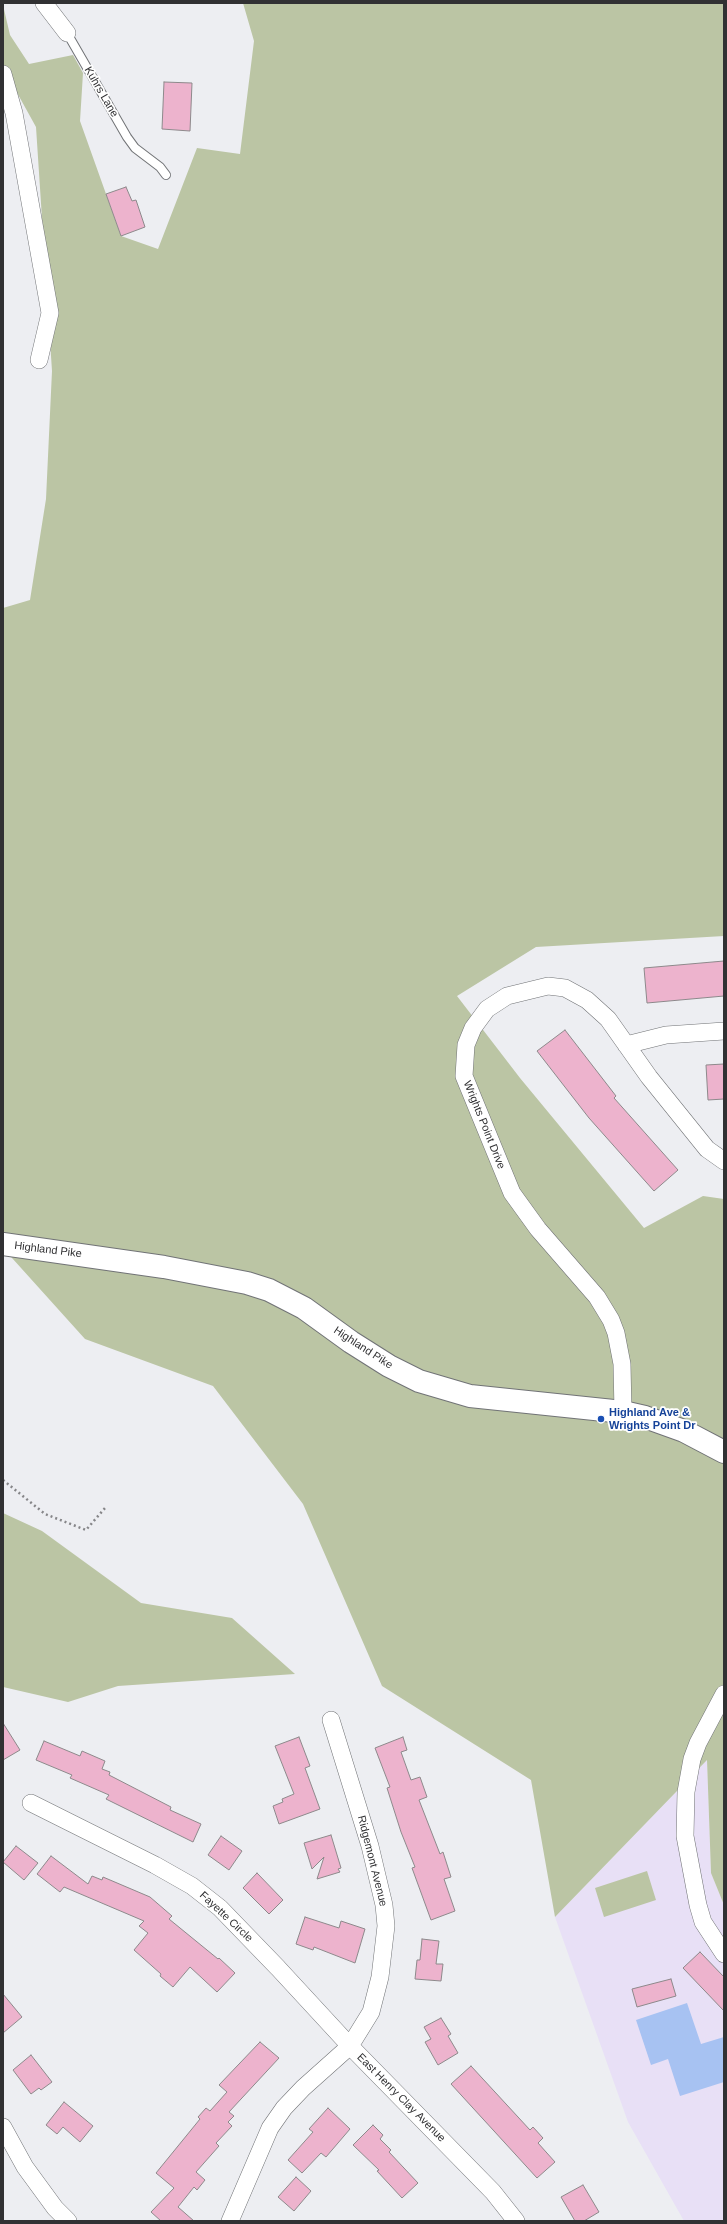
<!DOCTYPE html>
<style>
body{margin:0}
#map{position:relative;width:727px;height:2224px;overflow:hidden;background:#edeef2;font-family:Helvetica,sans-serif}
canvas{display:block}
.frame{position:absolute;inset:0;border:4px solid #313133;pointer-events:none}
</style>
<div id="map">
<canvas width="727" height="2224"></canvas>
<div class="frame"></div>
</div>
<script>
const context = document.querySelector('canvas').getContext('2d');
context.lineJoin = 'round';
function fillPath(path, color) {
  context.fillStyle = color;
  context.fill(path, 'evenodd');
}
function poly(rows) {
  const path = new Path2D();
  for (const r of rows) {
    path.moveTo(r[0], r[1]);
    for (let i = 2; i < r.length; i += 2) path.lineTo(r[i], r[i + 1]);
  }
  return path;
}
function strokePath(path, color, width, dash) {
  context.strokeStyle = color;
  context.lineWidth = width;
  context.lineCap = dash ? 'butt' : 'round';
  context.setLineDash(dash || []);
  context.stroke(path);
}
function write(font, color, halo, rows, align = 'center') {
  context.font = font + ' Helvetica,sans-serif';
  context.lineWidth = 3.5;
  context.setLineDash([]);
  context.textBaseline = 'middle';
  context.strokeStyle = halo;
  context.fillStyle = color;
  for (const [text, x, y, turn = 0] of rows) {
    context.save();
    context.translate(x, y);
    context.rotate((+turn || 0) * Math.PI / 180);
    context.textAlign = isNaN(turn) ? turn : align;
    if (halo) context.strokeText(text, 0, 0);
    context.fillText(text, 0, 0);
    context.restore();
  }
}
fillPath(poly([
 [707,1760,711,1873,724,1905,724,2221,684,2221,628,2122,555,1917]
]), '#e8e0f6');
fillPath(poly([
 [243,3,724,3,724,936,536,947,457,996,520,1078,644,1228,703,1196,724,1199,724,1905,711,1873,707,1760,555,1917,531,1780,382,1686,303,1504,213,1386,85,1339,3,1248,3,608,30,600,46,499,52,371,36,127,15,89,3,93,3,5,10,35,29,64,73,55,83,73,80,121,121,236,158,249,197,148,240,154,254,41],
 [3,1513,42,1531,141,1603,232,1618,295,1674,118,1686,68,1702,3,1687],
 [647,1871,656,1900,604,1917,595,1888]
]), '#bbc5a4');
fillPath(poly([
 [687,2003,701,2044,724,2037,724,2082,680,2096,668,2059,651,2065,636,2020]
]), '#a7c2f2');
const building = poly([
 [164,82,192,83,190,131,162,129,164,82],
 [126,187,132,201,136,200,145,227,121,236,106,194,126,187],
 [724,961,724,996,647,1003,644,968,724,961],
 [565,1030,616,1096,614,1098,678,1170,654,1191,589,1118,537,1051,565,1030],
 [724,1064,724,1099,708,1100,706,1065,724,1064],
 [3,1723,20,1750,3,1760,3,1723],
 [299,1737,310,1766,305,1768,320,1809,279,1824,273,1806,283,1802,282,1799,294,1794,275,1746,299,1737],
 [403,1737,407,1750,401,1752,411,1780,420,1777,427,1797,419,1800,440,1854,443,1852,451,1877,444,1879,455,1911,431,1920,412,1868,415,1867,401,1832,387,1788,390,1787,375,1748,403,1737],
 [44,1741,80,1756,82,1751,105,1761,102,1769,110,1772,109,1775,171,1807,170,1810,201,1824,193,1842,106,1799,109,1795,70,1778,72,1775,36,1760,44,1741],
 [331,1835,341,1868,338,1869,340,1872,317,1879,324,1857,312,1869,304,1843,331,1835],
 [221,1836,242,1851,229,1870,208,1855,221,1836],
 [16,1846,38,1863,24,1880,3,1862,16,1846],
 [51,1856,88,1884,92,1876,102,1880,103,1877,150,1897,172,1916,169,1919,218,1959,219,1958,235,1973,217,1992,190,1967,173,1987,160,1976,161,1974,134,1950,148,1933,139,1926,144,1921,64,1887,60,1892,37,1874,51,1856],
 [257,1873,283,1900,269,1914,243,1888,257,1873],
 [305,1917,339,1928,341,1921,365,1929,355,1963,314,1947,313,1950,296,1944,305,1917],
 [422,1939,439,1941,436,1964,443,1964,441,1981,415,1979,417,1960,420,1960,422,1939],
 [700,1952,724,1977,724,2011,683,1968,700,1952],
 [671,1979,676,1996,637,2007,632,1989,671,1979],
 [3,1994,22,2017,3,2033,3,1994],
 [441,2018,451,2034,448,2036,458,2053,438,2065,425,2042,431,2039,424,2027,441,2018],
 [260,2042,279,2058,229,2112,234,2116,228,2122,232,2126,216,2143,219,2146,196,2172,205,2180,197,2190,194,2187,178,2207,194,2221,161,2221,151,2212,174,2188,156,2173,200,2119,198,2117,206,2108,210,2111,227,2092,219,2085,260,2042],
 [31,2055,52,2082,41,2090,39,2088,31,2094,13,2070,31,2055],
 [471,2066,530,2130,533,2127,543,2138,538,2143,555,2162,537,2178,451,2084,471,2066],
 [64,2102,93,2126,80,2142,63,2127,57,2134,46,2125,64,2102],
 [328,2108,350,2129,326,2157,321,2153,302,2173,288,2160,313,2132,309,2129,328,2108],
 [373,2125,383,2135,380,2139,391,2150,389,2152,418,2183,402,2198,377,2171,379,2170,353,2145,373,2125],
 [296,2177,311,2191,294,2211,278,2197,296,2177],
 [583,2185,599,2212,584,2221,575,2221,561,2197,583,2185]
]);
fillPath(building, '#edb3cd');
strokePath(building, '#8d898b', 1);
const lane = poly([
 [67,33,127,137,135,148,160,167,166,175]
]);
const street = poly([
 [44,3,67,33],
 [3,74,14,113,50,313,39,360],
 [626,1045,666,1035,724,1031],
 [623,1412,622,1364,616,1333,611,1320,597,1297,538,1229,512,1193,464,1076,466,1045,473,1028,487,1009,507,996,548,986,565,988,587,1000,608,1019,649,1077,707,1149,724,1161],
 [724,1694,698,1743,692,1759,686,1792,685,1836,698,1905,703,1922,724,1954],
 [31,1803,155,1865,192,1886,220,1908,278,1968,350,2046,493,2192,516,2221],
 [3,2127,25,2167,55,2208,68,2221],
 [230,2221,270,2128,284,2108,303,2088,350,2046,371,2012,380,1977,386,1926,384,1905,370,1846,331,1720]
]);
const secondary = poly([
 [3,1244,164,1267,247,1283,269,1290,304,1308,351,1342,389,1366,419,1381,470,1396,623,1412,645,1417,684,1431,724,1452]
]);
strokePath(lane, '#717376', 10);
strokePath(street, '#717376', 18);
strokePath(secondary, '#717376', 24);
strokePath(poly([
 [3,1480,45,1514,86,1530,105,1508]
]), '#868689', 2.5, [2, 3]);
strokePath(lane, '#fff', 8);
strokePath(street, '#fff', 17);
strokePath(secondary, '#fff', 22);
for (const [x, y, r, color] of [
 [601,1419,4,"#1a4fb4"]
]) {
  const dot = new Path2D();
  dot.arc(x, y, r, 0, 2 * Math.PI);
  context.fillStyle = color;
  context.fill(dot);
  strokePath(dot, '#fff', 1.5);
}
write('11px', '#313133', '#fff', [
 ["Kuhrs Lane",101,92,60],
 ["Wrights Point Drive",484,1125,68],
 ["Highland Pike",48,1250,7],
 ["Highland Pike",363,1348,33],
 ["Ridgemont Avenue",372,1861,76],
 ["Fayette Circle",226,1917,43],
 ["East Henry Clay Avenue",401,2098,45]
]);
write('bold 11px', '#164399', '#fff', [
 ["Highland Ave &",609,1413],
 ["Wrights Point Dr",609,1426]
], 'left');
</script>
